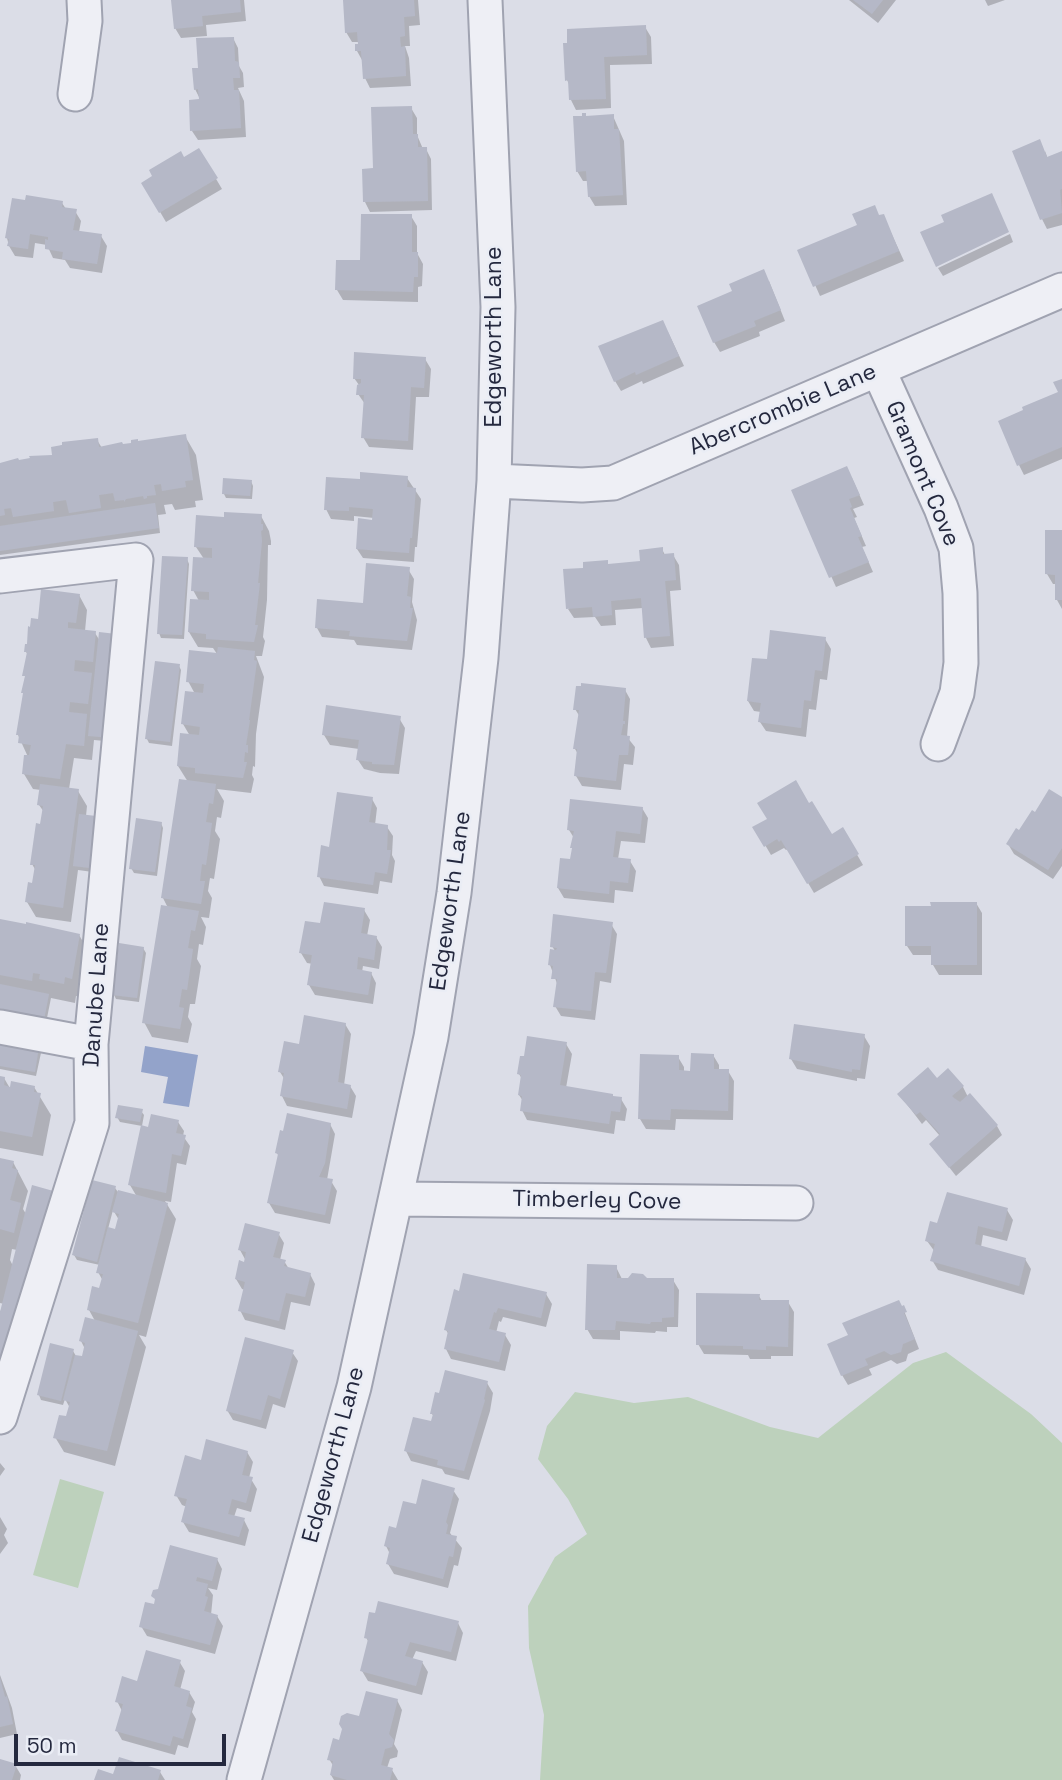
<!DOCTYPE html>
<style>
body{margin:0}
#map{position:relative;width:1062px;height:1780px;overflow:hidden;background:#dbdde7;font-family:"Space Grotesk",sans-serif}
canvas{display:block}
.scale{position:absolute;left:14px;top:1734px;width:212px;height:32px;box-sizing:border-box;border:4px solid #24283e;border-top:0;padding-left:9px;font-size:21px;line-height:24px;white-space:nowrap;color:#24283e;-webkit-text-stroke:5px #eaedf5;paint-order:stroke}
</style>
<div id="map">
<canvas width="1062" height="1780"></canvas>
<div class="scale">50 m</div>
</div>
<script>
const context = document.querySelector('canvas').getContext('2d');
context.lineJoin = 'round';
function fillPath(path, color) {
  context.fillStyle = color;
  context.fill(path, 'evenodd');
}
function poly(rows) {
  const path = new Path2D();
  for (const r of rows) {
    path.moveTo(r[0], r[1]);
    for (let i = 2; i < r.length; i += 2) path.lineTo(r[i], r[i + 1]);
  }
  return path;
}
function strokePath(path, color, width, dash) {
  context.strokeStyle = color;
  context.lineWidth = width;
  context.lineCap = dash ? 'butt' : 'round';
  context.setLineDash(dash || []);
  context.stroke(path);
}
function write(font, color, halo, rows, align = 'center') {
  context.font = font + ' "Space Grotesk",sans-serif';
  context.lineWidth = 5;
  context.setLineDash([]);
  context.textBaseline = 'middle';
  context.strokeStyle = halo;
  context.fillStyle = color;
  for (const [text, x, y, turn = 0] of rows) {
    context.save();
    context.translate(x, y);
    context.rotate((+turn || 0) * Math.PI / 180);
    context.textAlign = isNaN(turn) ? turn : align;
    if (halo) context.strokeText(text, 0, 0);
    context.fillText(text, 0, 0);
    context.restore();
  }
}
fillPath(poly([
 [946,1352,1031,1414,1062,1443,1062,1780,540,1780,544,1715,529,1648,528,1606,555,1557,587,1534,568,1499,538,1459,547,1426,575,1392,634,1403,688,1397,770,1427,818,1438,913,1363],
 [60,1479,104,1492,78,1588,33,1575]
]), '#bdd1bc');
fillPath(poly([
 [145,1046,198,1055,189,1107,163,1103,168,1077,141,1072]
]), '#93a3ca');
fillPath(poly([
 [188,0,244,0,246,21,206,25,207,36,181,38,175,28],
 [345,0,418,0,420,25,409,26,410,46,405,46,409,58,411,86,370,88,365,78,362,60,357,51,360,42,352,42,346,32],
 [849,0,896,0,878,23],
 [985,0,1005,0,988,6],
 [645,27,651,37,652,64,610,65,611,108,576,110,571,100,570,86,567,80],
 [233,38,238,48,239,66,243,73,244,87,238,88,244,101,246,137,198,140,192,131,201,101,195,89,200,70],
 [411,108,417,118,417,135,423,149,426,149,431,159,432,210,370,212,365,202,374,170],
 [613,116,624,141,627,205,595,206,589,196,589,181,583,181,577,171,584,118],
 [199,150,222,189,166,222,143,183],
 [1045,151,1048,159,1062,153,1062,225,1047,229,1042,219],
 [62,203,66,209,75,211,81,221,79,232,101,236,107,246,102,273,70,268,65,260,53,258,47,245,35,243,33,258,15,256,9,246,7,238],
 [411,216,417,226,417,253,423,264,422,286,418,287,418,302,343,300,337,290,362,262],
 [880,217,888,226,904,261,820,296,800,251],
 [1010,234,1013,242,943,276,938,268],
 [769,281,785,321,759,332,760,336,720,352,714,342],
 [668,332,684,366,643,384,642,381,621,391,615,381],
 [425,359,431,369,429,397,416,397,413,450,369,447,363,437,365,404,358,394,359,385,354,378],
 [1062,381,1062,459,1024,475,1019,465,1060,393],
 [185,436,196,455,203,500,195,501,196,507,175,510,172,504,164,505,166,514,158,515,160,533,0,555,0,465,54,456,53,448,69,443,97,440,102,448],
 [407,478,421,499,417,547,415,547,414,562,363,558,357,549,374,518,354,516,354,521,331,519,326,509,361,481],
 [852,478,864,505,853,509,857,517,854,518,866,546,862,547,873,572,836,587,793,491],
 [251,481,253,486,252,499,226,498,224,494],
 [261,516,269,531,271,541,271,545,268,545,267,600,263,637,265,641,262,656,256,656,264,677,256,734,255,767,253,766,252,775,254,779,251,793,217,789,224,801,221,818,217,817,215,831,220,839,214,879,210,878,208,891,212,898,209,918,201,917,206,927,203,945,199,944,197,959,201,966,195,1004,190,1004,188,1017,192,1024,188,1043,152,1037,144,1022,168,908,163,898,188,782,178,766,190,736,183,724,195,694,188,681,217,654,213,648,198,647,189,632,199,601,193,590,204,559,196,547,226,519],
 [1062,532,1062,609,1057,600,1056,584,1053,584,1047,574],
 [662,549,665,555,673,555,679,565,681,590,670,591,674,646,651,648,646,638,643,608,615,610,616,625,601,626,595,617,574,618,568,609],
 [187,559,189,564,184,639,161,638,159,633],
 [408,569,414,579,412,602,417,620,412,650,357,645,354,640,322,637,317,628,364,605],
 [79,595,87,610,85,631,95,633,100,641,116,742,94,740,92,760,74,758,69,789,78,791,87,806,86,816,100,873,78,870,71,922,36,917,27,902,34,885,36,871,32,864,44,812,39,805,41,790,33,789,24,774,28,757,18,735,25,697,23,693,28,655,26,652,39,621],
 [825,639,831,649,827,680,820,679,816,710,809,709,806,737,766,731,760,722,761,712,754,711,748,701,768,661],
 [179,666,181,670,172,746,149,743,147,739],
 [625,690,630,699,627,737,635,747,633,765,624,764,621,790,582,786,576,776,578,754,575,749,580,717,575,709],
 [399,718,405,728,399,774,380,773,364,769,358,760,359,749,330,745,324,735],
 [372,799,377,808,375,825,387,827,393,836,392,855,395,861,392,883,380,881,378,894,324,886,319,876,330,849],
 [1062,799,1062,866,1053,879,1014,854,1008,844,1035,814],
 [642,808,648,818,645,843,621,841,618,859,630,861,636,871,633,892,615,890,614,903,564,898,558,888,572,861,574,838,569,830],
 [161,823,163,828,157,876,134,873,131,868],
 [755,828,831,837,843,830,863,865,814,893,788,849,786,850,784,848,771,855],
 [976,903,982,913,982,975,939,975,933,965,933,955,913,955,907,946],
 [364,910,370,920,367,936,376,937,382,947,379,969,363,966,362,972,371,973,376,983,373,1004,315,995,309,985,313,964,307,963,301,953],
 [0,920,79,935,91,955,82,997,76,996,75,1003,51,998,46,1023,0,1014],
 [611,924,617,934,611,983,600,981,595,1020,561,1016,555,1006,558,986,550,965,555,951,552,946],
 [143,948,146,953,139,1002,116,999,114,995],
 [345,1024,351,1034,344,1085,350,1086,356,1096,352,1118,287,1106,282,1096,285,1080,280,1072,300,1046],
 [864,1036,870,1046,865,1079,857,1078,857,1081,797,1069,791,1059],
 [0,1041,38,1048,41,1053,36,1076,0,1069],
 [566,1044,572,1054,566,1088,621,1099,627,1109,625,1121,616,1120,614,1134,527,1120,522,1110,523,1101,519,1095,522,1079,519,1074],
 [713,1055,719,1065,719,1071,728,1071,734,1081,733,1120,676,1119,675,1130,646,1129,640,1119,678,1057,684,1067,684,1072,692,1072],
 [0,1077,4,1078,11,1090,34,1087,51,1115,43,1156,0,1148],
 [937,1080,963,1087,968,1097,997,1126,1002,1135,956,1176,931,1144,940,1136,926,1120,922,1124,899,1094],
 [141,1111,144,1115,142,1126,120,1122,117,1117],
 [178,1122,184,1131,183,1136,190,1146,186,1165,177,1163,171,1202,165,1201,176,1219,146,1337,139,1335,146,1347,115,1466,64,1452,55,1437,67,1418,70,1408,65,1399,63,1405,41,1400,39,1395,73,1351,76,1356,83,1358,85,1349,81,1341,95,1321,89,1310,100,1290,103,1281,98,1272,100,1265,77,1260,74,1255,115,1188,118,1192,137,1197,130,1185,150,1129],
 [113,1210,119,1220,116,1231,108,1229],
 [330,1124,335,1134,327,1180,331,1181,337,1191,330,1224,275,1213,269,1203,279,1157,277,1153],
 [0,1160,13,1162,28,1191,23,1209,26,1214,0,1368,0,1310,2,1313,4,1304,0,1303],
 [12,1249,17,1250,13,1266,10,1260],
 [1007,1210,1013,1220,1007,1241,983,1235,981,1247,1025,1259,1031,1269,1024,1295,938,1270,932,1260,935,1252,927,1241,938,1225],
 [278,1233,284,1243,280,1260,284,1261,289,1269,310,1274,315,1284,310,1306,291,1302,285,1330,245,1320,240,1310,245,1290,242,1289,236,1279,246,1261,240,1250],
 [616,1267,622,1279,673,1280,679,1290,678,1327,667,1327,667,1332,656,1331,655,1333,620,1331,620,1340,593,1339,587,1329],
 [455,1291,546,1294,552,1304,546,1327,503,1317,501,1322,499,1321,496,1333,505,1335,511,1345,505,1371,451,1359,446,1349,449,1335,446,1330],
 [759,1296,762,1301,788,1302,794,1312,793,1356,771,1356,771,1359,750,1359,748,1355,704,1354,698,1344],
 [903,1308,919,1349,908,1354,906,1361,897,1364,891,1360,869,1369,872,1375,848,1385,842,1375,850,1336],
 [292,1352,298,1361,285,1408,273,1404,266,1429,233,1420,227,1410],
 [487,1383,493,1393,490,1411,469,1480,445,1474,442,1469,411,1461,406,1451,432,1423,434,1417,432,1414],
 [247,1452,253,1462,249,1478,251,1479,257,1489,251,1512,237,1508,234,1517,244,1520,249,1530,245,1546,189,1532,183,1522,187,1507,182,1505,176,1495,202,1462],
 [0,1463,5,1469,0,1476],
 [453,1490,459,1499,450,1533,462,1548,458,1566,454,1565,448,1588,394,1574,388,1564,390,1554,386,1546,397,1530,417,1506],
 [0,1517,7,1529,4,1535,8,1543,0,1554],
 [217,1559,222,1569,217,1590,208,1588,213,1595,211,1615,217,1616,223,1626,215,1654,147,1636,141,1626,155,1606],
 [458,1623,463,1633,456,1661,416,1651,412,1660,422,1662,428,1672,422,1695,368,1681,362,1671,369,1643,366,1637],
 [179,1661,185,1671,180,1690,189,1692,195,1702,192,1712,196,1719,188,1748,178,1745,175,1755,122,1740,117,1731,122,1711,117,1701,138,1683],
 [0,1675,12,1708,17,1734,0,1738],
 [397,1700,402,1710,394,1744,398,1751,397,1757,390,1759,387,1768,392,1770,398,1780,334,1780,331,1775,334,1767,329,1759,340,1742,360,1718],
 [0,1761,15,1765,21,1775,20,1780,0,1780],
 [160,1772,165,1780,96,1780,114,1777]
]), '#0003');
fillPath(poly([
 [171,0,240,0,241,12,202,16,203,26,174,29],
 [343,0,414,0,415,16,404,17,405,36,400,37,401,47,405,46,406,76,363,79,361,51,355,51,355,44,358,44,357,32,345,33],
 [853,0,883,0,872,14],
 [646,25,647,55,604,57,606,99,569,100,568,80,565,81,563,43,567,43,567,29],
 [234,37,235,61,239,62,240,78,233,78,234,90,239,90,241,128,190,131,189,100,199,99,198,89,194,90,192,68,198,68,196,38],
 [412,106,413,134,418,134,418,147,427,147,428,201,363,202,362,169,373,168,371,107],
 [582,113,586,113,586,116,614,114,614,129,619,129,623,195,588,197,586,171,576,172,573,116,582,116],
 [1040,139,1047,157,1062,151,1062,189,1060,190,1062,213,1040,220,1012,151],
 [199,148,218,178,159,213,141,183,152,176,149,170,181,151,184,157],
 [992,193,1009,232,936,267,920,232,944,222,941,215],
 [26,195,63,201,62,207,77,209,73,230,102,234,97,264,62,259,63,252,45,249,45,239,48,240,48,237,30,234,28,249,7,246,9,239,5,238,12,198,25,200],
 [875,205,879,215,884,214,899,251,813,287,797,250,857,225,852,214],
 [361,214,412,214,412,252,418,252,418,277,414,277,413,292,335,290,336,260,360,260],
 [764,269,781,310,754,321,756,326,713,343,697,306,732,291,729,284],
 [663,320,679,356,636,375,635,372,614,382,598,346],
 [354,352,426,357,424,388,411,387,408,441,361,438,364,395,356,395,357,385,361,383,361,379,353,379],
 [1062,379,1062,447,1017,466,998,421,1023,410,1022,407,1058,392,1053,382],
 [186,434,193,480,185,481,186,487,162,491,161,484,154,485,156,495,147,496,147,498,144,499,143,496,126,499,124,502,124,500,115,501,113,493,99,495,101,508,69,513,66,500,53,502,54,511,13,517,11,508,4,509,5,515,0,516,0,463,18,458,19,460,30,458,29,456,52,455,51,447,62,445,62,442,98,438,99,447,122,442,123,444,131,443,131,440,138,439,138,441],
 [847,466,860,495,849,499,852,507,850,508,862,536,858,537,869,562,829,578,791,490],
 [360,472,408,476,407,487,416,488,412,538,410,538,409,553,356,549,358,518,372,520,373,509,349,507,349,511,324,510,326,477,360,479],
 [223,478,252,480,250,496,222,494],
 [155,503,159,528,0,551,0,526],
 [224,512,262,514,261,524,263,524,263,530,261,531,262,541,258,583,260,583,255,625,258,625,254,642,206,639,206,634,188,632,190,599,209,600,209,592,191,591,193,557,212,558,212,548,194,547,196,515,224,517],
 [1045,530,1062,530,1062,600,1055,600,1055,575,1045,574],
 [663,547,663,554,674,553,676,580,665,581,670,636,644,638,641,598,611,601,612,615,593,617,592,607,566,609,563,569,583,568,583,562,608,560,608,564,640,561,639,550],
 [162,556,188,557,182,635,157,634],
 [366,563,410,567,407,596,411,597,410,608,413,608,407,641,349,636,350,631,315,628,317,599,363,603],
 [41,589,80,594,76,623,68,622,68,628,96,631,93,662,75,660,74,671,92,673,88,704,70,702,69,712,87,714,84,746,66,744,60,779,22,774,24,755,29,755,31,745,18,743,19,735,16,735,23,693,21,693,25,676,22,676,27,652,24,652,25,644,27,644,28,626,30,627,31,618,38,619],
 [770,630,826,637,822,671,815,670,811,701,804,700,801,728,758,722,761,703,747,701,752,658,767,659],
 [99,632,125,635,114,738,88,736],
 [218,647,255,651,254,660,257,661,249,720,250,720,246,745,248,745,248,753,245,752,244,762,247,762,243,778,195,773,195,768,177,766,180,733,199,735,200,727,181,724,185,691,203,693,204,684,186,682,189,650,217,653],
 [155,661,180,664,170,742,145,739],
 [581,683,626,688,623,721,625,721,625,724,623,724,621,735,630,736,628,755,619,755,616,781,574,776,577,749,573,749,579,710,573,710,576,686,581,686],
 [326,705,401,716,394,765,372,764,372,762,356,760,359,740,322,735],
 [179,779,216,784,213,804,209,803,206,822,212,823,206,865,202,864,200,881,205,881,201,904,161,898],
 [796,780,809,803,812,801,832,834,843,827,859,854,807,884,781,840,779,842,777,839,764,847,752,827,767,819,757,803],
 [40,784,79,789,63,908,25,902,28,882,32,883,35,865,30,865,36,823,40,824,43,806,37,805],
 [1049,789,1062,797,1062,848,1048,870,1006,844,1016,828,1019,830,1032,810,1035,812],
 [337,792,373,797,369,822,388,825,387,850,391,850,387,874,375,872,373,885,317,877,321,845,329,847],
 [570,799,643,807,640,834,616,831,613,857,631,859,628,883,610,881,609,894,557,888,560,858,570,859,572,848,570,848,574,831,567,830],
 [79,814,105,817,98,869,73,866],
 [136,818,162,822,155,872,129,869],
 [324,902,365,908,361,933,377,936,374,960,358,957,357,969,372,972,368,995,307,985,312,955,299,953,305,921,320,923],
 [930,902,977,902,977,965,931,965,931,946,905,946,905,906,931,906],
 [161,905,199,911,195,931,191,930,188,948,193,949,187,990,182,989,179,1007,184,1008,180,1029,142,1023],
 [553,914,613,922,606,973,595,972,591,1011,553,1007,557,979,551,979,553,966,548,965,550,949,556,950,557,948,550,947],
 [0,919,26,924,26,922,80,934,72,979,65,977,64,984,39,979,40,974,33,973,32,981,0,975],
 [119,943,144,947,137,998,112,995],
 [0,984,49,994,44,1020,0,1011],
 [304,1015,346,1023,338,1082,351,1085,347,1109,280,1096,284,1073,278,1072,284,1041,299,1044],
 [794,1024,865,1034,860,1070,852,1069,852,1072,789,1059],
 [527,1036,567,1042,560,1085,613,1094,613,1096,622,1097,620,1112,611,1111,609,1124,520,1111,522,1096,518,1095,521,1075,517,1074,520,1056,524,1056],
 [0,1039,39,1047,35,1072,0,1066],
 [691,1053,714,1054,714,1069,729,1069,728,1111,671,1109,670,1120,638,1119,640,1054,679,1055,679,1070,690,1071],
 [928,1067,937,1078,948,1068,964,1086,952,1096,954,1098,960,1102,970,1093,998,1125,949,1168,929,1144,940,1134,920,1112,916,1115,897,1094],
 [0,1076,5,1077,4,1085,10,1087,11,1081,35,1086,34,1092,41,1093,32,1137,0,1131],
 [118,1105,143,1109,140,1122,115,1118],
 [287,1113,331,1123,325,1163,319,1177,333,1179,325,1215,267,1203,278,1154,275,1153,280,1130,283,1131],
 [151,1114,179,1120,176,1133,186,1135,181,1156,172,1154,166,1193,128,1185,141,1125,148,1127],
 [0,1158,14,1161,12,1168,18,1170,10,1200,21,1203,14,1233,0,1229],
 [92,1180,116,1186,97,1262,72,1255],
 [32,1185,57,1192,0,1364,0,1312],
 [118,1190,168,1203,138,1323,87,1310,92,1286,99,1288,103,1274,96,1273,108,1227,115,1229,119,1214,112,1212],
 [947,1192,1008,1208,1002,1232,978,1226,975,1244,1026,1258,1019,1286,930,1261,935,1244,925,1241,930,1221,937,1223],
 [245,1223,280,1232,273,1257,286,1260,284,1266,311,1273,305,1297,286,1293,279,1321,238,1311,245,1282,235,1279,239,1260,244,1262,246,1252,238,1250],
 [587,1264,617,1265,617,1278,628,1278,632,1273,643,1274,647,1278,674,1278,674,1317,662,1318,662,1322,651,1322,650,1324,616,1321,615,1330,585,1330],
 [463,1273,547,1292,541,1318,498,1308,496,1313,494,1312,489,1329,506,1333,499,1362,444,1349,448,1331,444,1330,454,1289,459,1291],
 [696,1293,760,1294,759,1300,789,1300,788,1347,766,1346,766,1350,743,1349,743,1346,696,1345],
 [899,1300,902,1306,904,1305,907,1312,904,1313,915,1339,903,1344,901,1352,891,1355,884,1351,865,1359,868,1365,841,1376,827,1344,848,1335,842,1323],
 [85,1317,138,1331,107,1451,53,1438,59,1415,66,1416,70,1402,63,1400,75,1355,82,1356,85,1343,79,1341],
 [245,1337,294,1350,280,1399,268,1395,261,1420,226,1411],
 [50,1343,74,1349,61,1401,37,1395],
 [445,1370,488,1381,484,1399,485,1400,464,1471,437,1465,438,1460,404,1451,413,1417,431,1421,433,1414,430,1414,435,1392,439,1393],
 [206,1439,248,1451,242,1475,253,1477,246,1503,232,1499,228,1514,245,1518,239,1537,181,1522,187,1499,174,1496,185,1455,201,1460],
 [422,1479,455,1488,446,1522,448,1525,446,1534,457,1536,453,1557,449,1556,443,1579,386,1564,390,1548,384,1546,389,1526,396,1528,403,1501,416,1504],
 [170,1545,218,1558,212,1581,197,1577,196,1581,208,1584,205,1596,208,1597,204,1611,218,1615,210,1645,139,1627,145,1602,154,1604,155,1599,151,1596,153,1590,158,1589],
 [378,1601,459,1621,451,1652,410,1642,405,1656,423,1661,416,1686,360,1671,368,1639,364,1638,369,1612,375,1613],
 [146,1650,181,1660,174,1686,190,1691,186,1706,192,1708,183,1739,173,1736,170,1746,115,1731,123,1704,115,1702,122,1676,137,1681],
 [0,1678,5,1697,7,1696,13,1724,0,1727],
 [366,1691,398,1699,389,1734,394,1740,392,1747,385,1749,381,1765,393,1768,390,1780,347,1780,330,1775,333,1761,327,1760,333,1738,339,1740,342,1729,339,1724,341,1716,347,1713,359,1716],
 [119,1757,161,1770,158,1780,94,1780,98,1769,113,1774],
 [0,1759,17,1764,12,1780,0,1780]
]), '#b5b8c7');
const minor = poly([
 [75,94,85,21,84,0],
 [878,369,941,508,956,548,960,593,961,663,957,693,938,744],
 [494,481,582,485,613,483,1062,290],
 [0,576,136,560,91,1044,92,1123,0,1417],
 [0,1027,91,1044],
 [397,1199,796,1203],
 [244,1780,354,1387,431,1037,454,893,481,658,494,481,498,307,485,0]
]);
strokePath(minor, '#a0a3b1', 37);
strokePath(minor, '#eeeff5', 33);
write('23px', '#24283e', '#eaedf5', [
 ["Edgeworth Lane",495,337,-90],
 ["Abercrombie Lane",783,410,-23],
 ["Gramont Cove",922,474,67],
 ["Edgeworth Lane",451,901,-82],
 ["Danube Lane",97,995,-86],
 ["Timberley Cove",597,1201,1],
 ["Edgeworth Lane",334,1455,-75]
]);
</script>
